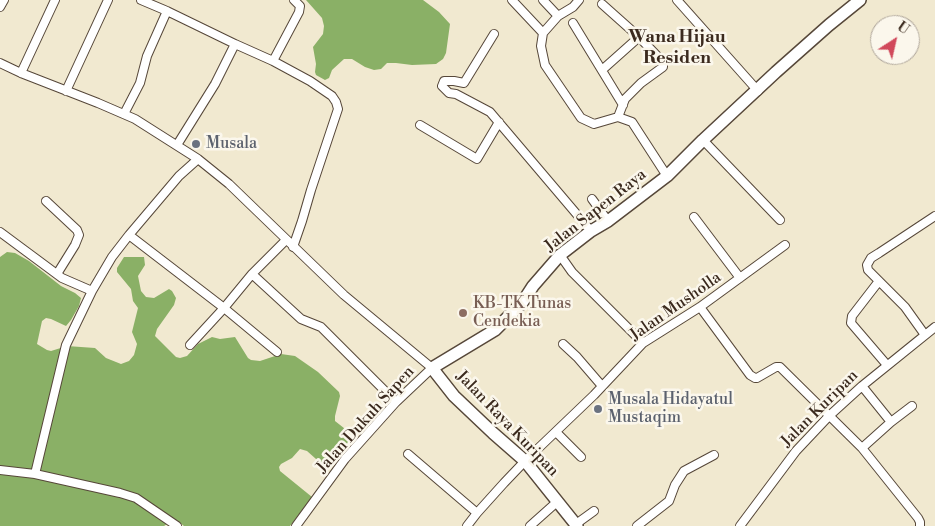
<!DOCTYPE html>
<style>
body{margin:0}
#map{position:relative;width:935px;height:526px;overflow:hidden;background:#f1e9d0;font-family:"Libre Bodoni",serif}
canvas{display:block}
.north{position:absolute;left:870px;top:15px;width:50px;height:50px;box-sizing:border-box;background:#fbf7ec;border:1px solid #aea59a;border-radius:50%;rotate:35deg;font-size:14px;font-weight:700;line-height:20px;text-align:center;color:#3b2a1e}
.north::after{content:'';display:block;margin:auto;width:18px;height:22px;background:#d1495b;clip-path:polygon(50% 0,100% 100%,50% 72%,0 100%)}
</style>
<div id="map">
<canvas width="935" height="526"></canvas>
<div class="north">U</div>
</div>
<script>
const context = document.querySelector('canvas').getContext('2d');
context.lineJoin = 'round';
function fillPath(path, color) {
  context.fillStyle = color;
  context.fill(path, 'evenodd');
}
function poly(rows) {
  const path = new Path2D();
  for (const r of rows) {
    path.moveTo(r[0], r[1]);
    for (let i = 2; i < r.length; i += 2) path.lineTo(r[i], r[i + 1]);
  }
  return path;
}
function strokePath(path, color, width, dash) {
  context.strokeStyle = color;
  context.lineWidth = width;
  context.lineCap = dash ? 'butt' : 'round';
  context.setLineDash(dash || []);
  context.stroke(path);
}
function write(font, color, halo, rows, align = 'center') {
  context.font = font + ' "Libre Bodoni",serif';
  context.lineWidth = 5;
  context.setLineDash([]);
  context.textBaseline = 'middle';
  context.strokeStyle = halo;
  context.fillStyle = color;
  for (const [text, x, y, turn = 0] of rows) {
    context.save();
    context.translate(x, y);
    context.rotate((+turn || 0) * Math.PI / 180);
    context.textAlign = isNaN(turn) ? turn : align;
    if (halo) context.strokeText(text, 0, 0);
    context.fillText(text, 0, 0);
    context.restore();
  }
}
fillPath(poly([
 [306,0,423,0,439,12,450,24,446,53,443,59,436,64,412,65,396,63,387,63,381,69,374,70,365,67,352,59,344,59,332,70,329,78,325,80,316,75,315,72,316,64,313,47,323,34,324,26,322,18],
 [7,252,15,253,29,261,61,286,75,293,81,298,79,306,71,320,66,326,51,319,46,318,42,321,37,344,47,350,51,351,67,346,95,348,106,358,121,364,129,361,134,355,137,344,132,332,138,308,133,301,131,289,117,272,117,268,124,257,144,257,145,265,138,276,141,291,146,297,154,298,169,289,172,291,176,298,174,305,157,329,155,336,176,357,180,358,187,356,198,344,212,337,220,339,235,337,248,358,251,360,260,361,281,354,295,356,318,372,339,392,340,396,335,416,335,421,354,436,328,468,325,467,307,451,300,449,292,458,281,464,279,467,280,471,312,497,290,526,184,526,175,519,164,526,0,526,0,257]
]), '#8ab066');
const street = poly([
 [141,0,167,11,235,44,273,61,310,81,332,96,336,102,338,109,311,190,302,221,293,247],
 [512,0,543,33],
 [543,0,558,16],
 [579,0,573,7,558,16,543,33,541,46,545,65,581,118,594,124,618,117,632,122,667,176],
 [677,0,758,91],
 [602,4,639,37,663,62,663,67,641,83,625,99,618,117],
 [0,7,4,0],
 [573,23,623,105],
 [494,34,464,83,454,81,444,81,442,86,449,93,456,94,490,112,591,231],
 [273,61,299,12,300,6,294,0],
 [0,63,21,73,98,103,135,119,198,159,229,184,344,295,432,368,396,402,345,459,296,526],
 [602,70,639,37],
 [21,73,55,0],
 [66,91,108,0],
 [124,114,140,83,147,56,167,11],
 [420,125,477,159,499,122],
 [703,140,780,220],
 [177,145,215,84,235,44],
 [592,199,608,221],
 [46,201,77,230,79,235,75,245,57,274],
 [694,217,740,278],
 [0,232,62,278,92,291],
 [129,235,224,308,252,274,286,240],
 [560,255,572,272,643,343],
 [252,274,301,319,321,327,396,402],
 [879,281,852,316,851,323,887,365],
 [700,307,750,375,755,378,757,378,776,367,780,367,862,448],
 [925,335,905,307,868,270,867,265,871,258,879,253,935,216],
 [563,344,577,357,602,386],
 [190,345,224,308,277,352],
 [862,386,891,422],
 [912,406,891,422,862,448,918,518,920,522,920,526],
 [556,432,581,457],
 [408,454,477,513],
 [0,470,35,474,120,493,136,498,177,526],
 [35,474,66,345,92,291,112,257,129,235,179,176,198,159],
 [576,524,594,511],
 [467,526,477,513,504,483,525,461,594,395,643,343,700,307,785,245],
 [530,526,558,501],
 [637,526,669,501,675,485,684,471,714,455],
 [740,526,796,451,829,416,862,386,935,327]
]);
const secondary = poly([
 [577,526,525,461,493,433,454,396,432,368,495,330,522,303,533,286,560,255,591,231,608,221,667,176,703,140,776,72,829,25,860,0]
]);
strokePath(street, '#564739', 10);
strokePath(secondary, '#564739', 14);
strokePath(street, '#fff', 8);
strokePath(secondary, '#fff', 11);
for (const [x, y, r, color] of [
 [196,144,5,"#6b7280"],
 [463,313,5,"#8d6e63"],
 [598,409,5,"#6b7280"]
]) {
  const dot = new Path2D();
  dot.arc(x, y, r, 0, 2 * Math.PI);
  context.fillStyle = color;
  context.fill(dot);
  strokePath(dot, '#fbf7ec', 2);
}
write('16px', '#5b616d', '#fbf7ec', [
 ["Musala",206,144],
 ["Musala Hidayatul",608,400],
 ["Mustaqim",608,418]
], 'left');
write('16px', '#3b2a1e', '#fbf7ec', [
 ["Jalan Sapen Raya",596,211,-38],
 ["Jalan Musholla",676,307,-35],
 ["Jalan Kuripan",820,409,-45],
 ["Jalan Dukuh Sapen",366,420,-48],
 ["Jalan Raya Kuripan",507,424,46]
]);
write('16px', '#785e54', '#fbf7ec', [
 ["KB-TK Tunas",473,304],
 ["Cendekia",473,322]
], 'left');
write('bold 18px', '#3b2a1e', '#fbf7ec', [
 ["Wana Hijau",677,38],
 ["Residen",677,59]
]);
</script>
